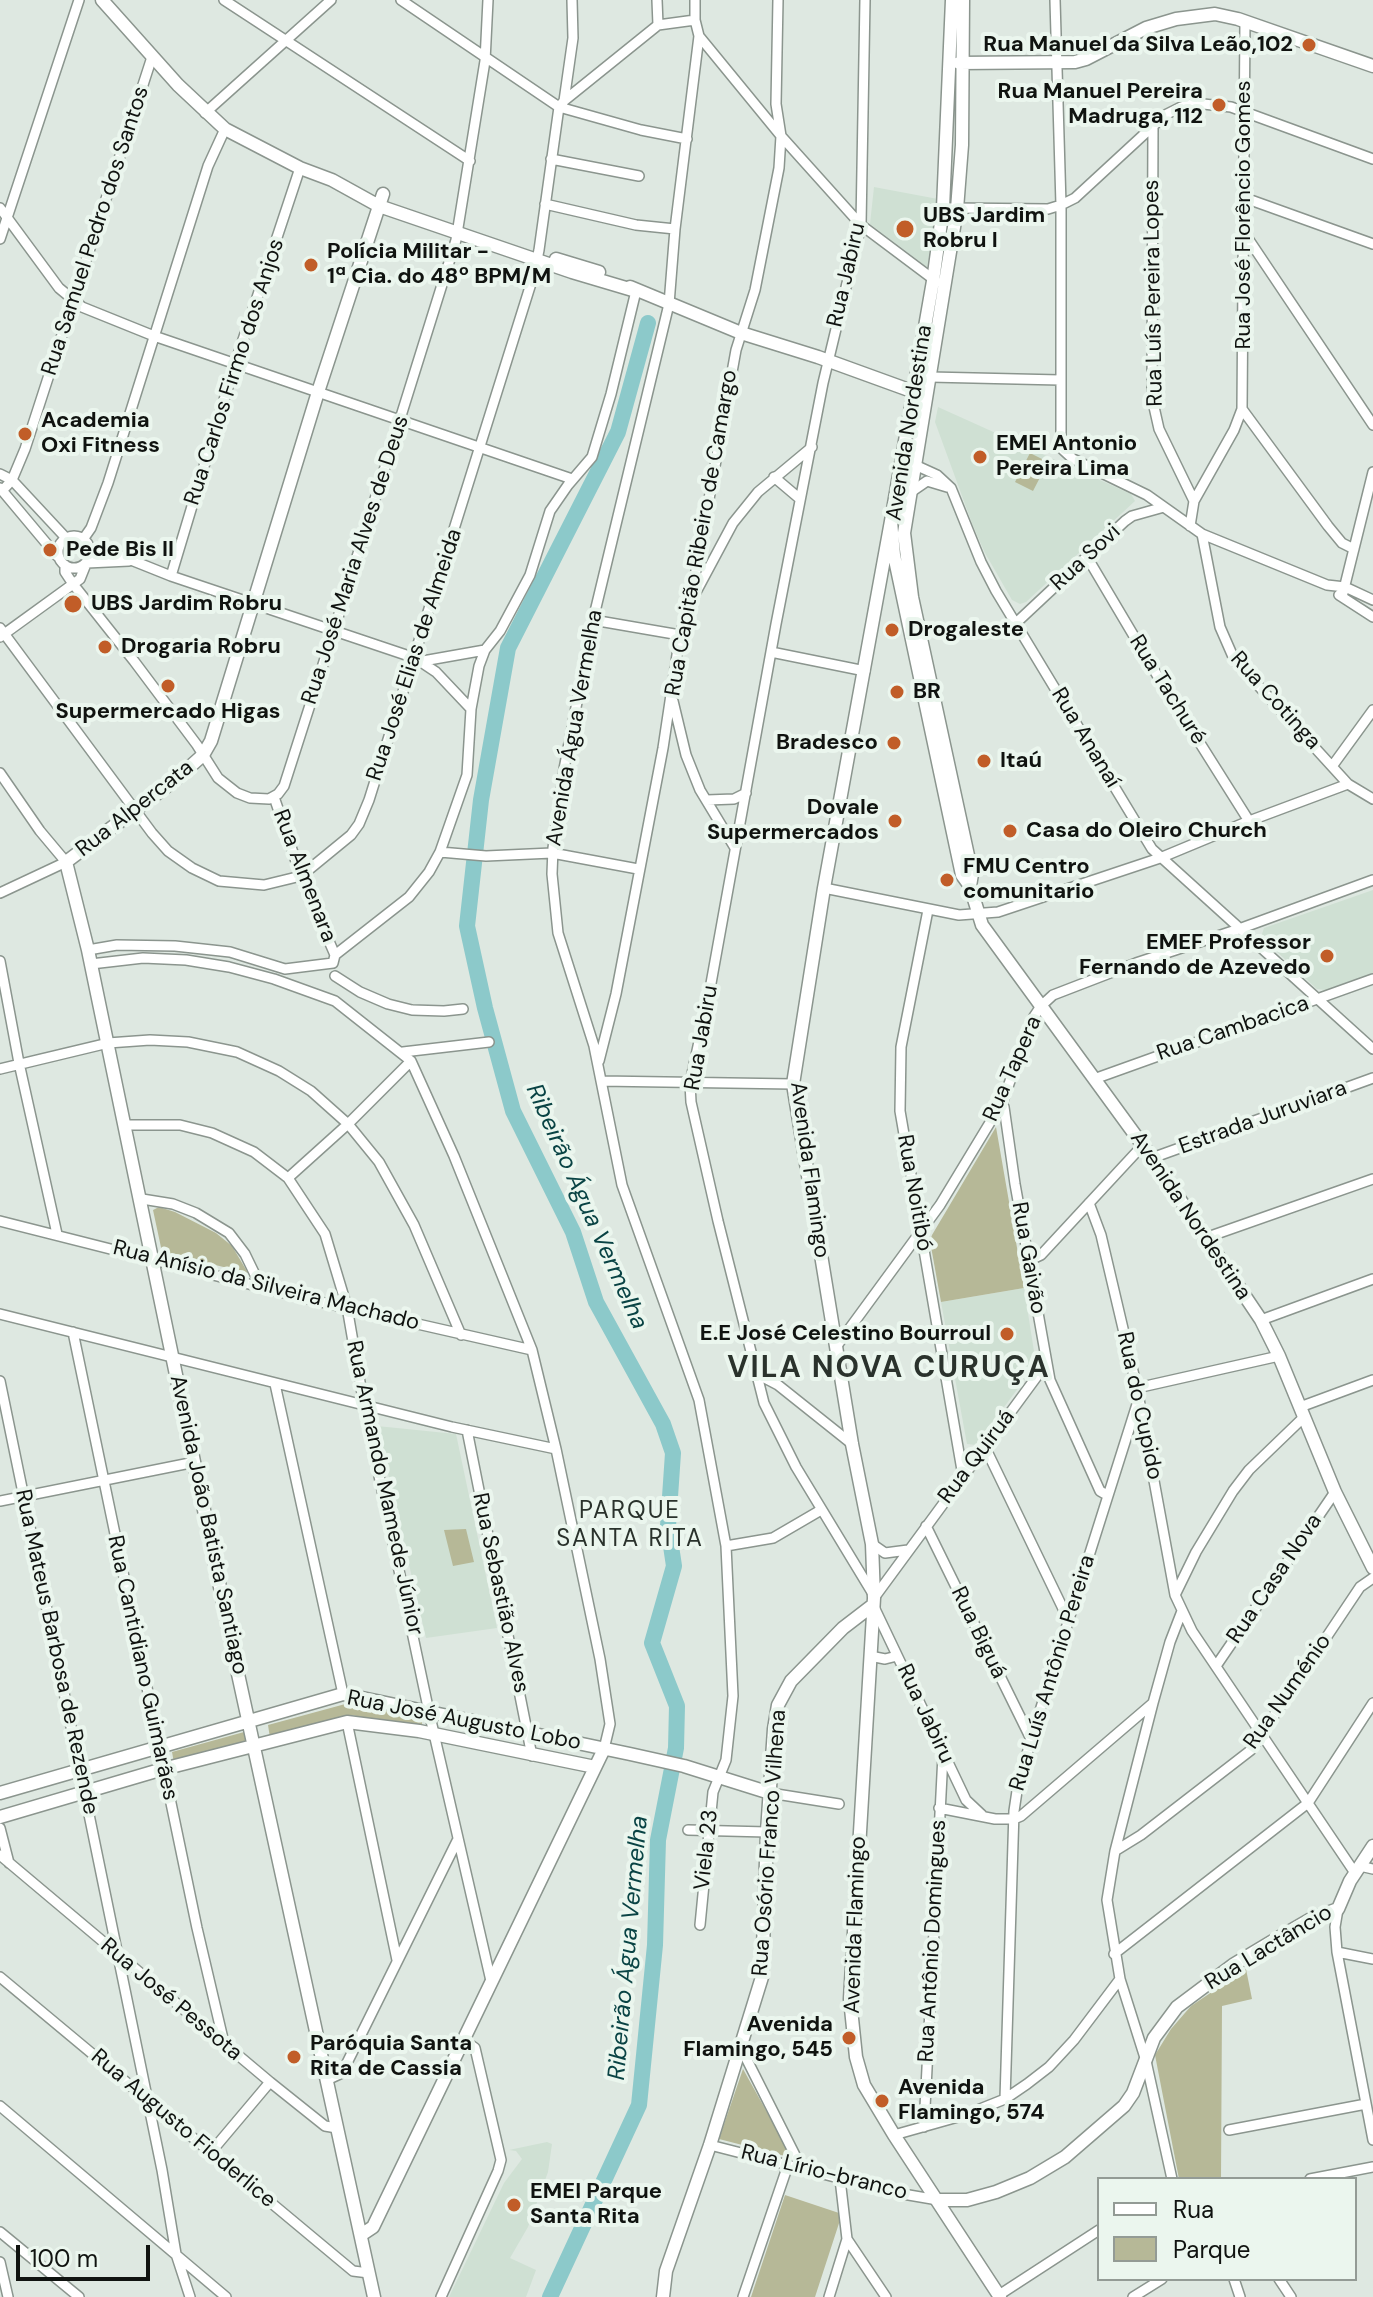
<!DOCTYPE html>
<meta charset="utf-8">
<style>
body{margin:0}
#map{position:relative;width:1373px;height:2297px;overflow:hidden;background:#dee8e1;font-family:"DM Sans",sans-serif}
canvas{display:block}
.legend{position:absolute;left:1097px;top:2177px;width:260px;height:104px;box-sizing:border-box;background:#ebf6ee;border:2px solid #939b95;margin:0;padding:10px 14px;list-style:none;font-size:24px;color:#101310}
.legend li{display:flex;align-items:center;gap:16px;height:40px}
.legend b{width:40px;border:2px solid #939b95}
.scale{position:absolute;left:16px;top:2245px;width:134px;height:36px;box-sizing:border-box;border:4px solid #101310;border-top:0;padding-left:10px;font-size:24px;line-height:28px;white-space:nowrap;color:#101310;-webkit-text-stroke:6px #ebf6ee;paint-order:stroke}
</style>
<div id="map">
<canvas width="1373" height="2297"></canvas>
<ul class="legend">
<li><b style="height:10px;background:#fff"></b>Rua</li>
<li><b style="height:22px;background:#b6b897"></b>Parque</li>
</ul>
<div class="scale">100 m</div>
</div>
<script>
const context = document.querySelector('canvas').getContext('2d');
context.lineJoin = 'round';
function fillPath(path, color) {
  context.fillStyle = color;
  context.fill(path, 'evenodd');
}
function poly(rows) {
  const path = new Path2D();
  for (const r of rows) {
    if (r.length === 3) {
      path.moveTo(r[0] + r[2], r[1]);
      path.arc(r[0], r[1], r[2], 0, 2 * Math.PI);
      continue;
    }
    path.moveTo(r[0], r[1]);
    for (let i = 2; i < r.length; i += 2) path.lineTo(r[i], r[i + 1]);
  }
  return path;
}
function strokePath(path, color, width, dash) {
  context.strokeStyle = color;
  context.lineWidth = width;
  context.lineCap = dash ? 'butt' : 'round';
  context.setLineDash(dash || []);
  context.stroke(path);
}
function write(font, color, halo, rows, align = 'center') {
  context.font = font + ' "DM Sans",sans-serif';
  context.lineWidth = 8;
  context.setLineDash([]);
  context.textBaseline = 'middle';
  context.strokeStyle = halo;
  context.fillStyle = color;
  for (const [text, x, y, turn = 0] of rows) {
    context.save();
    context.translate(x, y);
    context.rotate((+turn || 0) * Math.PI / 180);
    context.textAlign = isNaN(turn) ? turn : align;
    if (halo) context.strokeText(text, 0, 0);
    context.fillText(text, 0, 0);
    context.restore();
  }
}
fillPath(poly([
 [874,187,938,199,927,267,870,224],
 [938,407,1131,494,1135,501,1026,602,1020,604,1012,600,985,553,973,526,935,422],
 [1373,890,1373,973,1326,990,1317,989,1261,937,1264,928],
 [1024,1288,1036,1364,976,1445,967,1444,941,1302],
 [377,1426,456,1434,497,1628,426,1638],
 [547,2142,552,2144,548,2172,528,2227,510,2258,536,2270,526,2297,449,2297,504,2183,522,2159,516,2151,509,2150]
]), '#cfe0d3');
fillPath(poly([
 [1030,453,1048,462,1033,491,1015,482],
 [996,1127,1024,1288,941,1302,930,1241,932,1235],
 [159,1207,175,1212,216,1233,232,1246,248,1273,162,1252,153,1210],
 [466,1529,474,1562,453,1566,444,1530],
 [349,1703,420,1714,423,1728,351,1715,270,1738,268,1725],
 [244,1732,246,1744,174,1763,172,1752],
 [1246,1969,1252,1999,1222,2006,1221,2179,1179,2179,1155,2055,1171,2029,1191,2006],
 [743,2069,788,2150,789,2157,719,2139],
 [785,2195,842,2214,815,2297,751,2297]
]), '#b6b897');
strokePath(poly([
 [550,2297,639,2105,655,1945,658,1840,676,1748,677,1706,652,1643,674,1566,668,1526,673,1453,663,1424,596,1302,573,1232,513,1111,485,1008,467,926,481,800,508,648,618,432,648,323]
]), '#8cc9ca', 16);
const street = poly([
 [224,0,470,161],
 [401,0,559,107,641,130,687,139],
 [657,0,658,25],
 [695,0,695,20,699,36,675,229,669,304,593,620,564,769,553,848,552,874,558,933,594,1046,622,1185,699,1400,726,1546,733,1696,726,1760,713,1792,700,1925],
 [865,0,861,225,823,383,776,624,708,1000,690,1083,691,1102,718,1221,764,1403,796,1467,873,1594],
 [1055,0,1061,205,1061,448,1073,459,1147,495,1202,534,1327,585,1345,587,1373,600],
 [699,36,781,136,861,225,937,282],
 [565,100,658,25,695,20],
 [205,113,331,0],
 [1153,124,1152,398,1159,429,1194,501],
 [551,159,639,176],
 [1245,198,1373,244],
 [545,204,636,225,675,229],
 [0,208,59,288,82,307,154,336,572,479],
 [951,208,1048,209,1061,205,1075,198,1165,115,1181,107,1194,103,1231,107,1373,159],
 [1245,234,1373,425],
 [0,239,79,0],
 [930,377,1060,380],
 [1242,409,1328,526,1342,543,1354,549],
 [915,465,937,475,951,488,981,562,996,591,1152,849,1373,1049],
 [0,474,12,480,66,538],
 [774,477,800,499],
 [0,488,57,556],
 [2,491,12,480,25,449,152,57],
 [911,492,927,481,947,487],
 [1190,526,1194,501,1234,430,1242,409,1245,21],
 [1202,534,1220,627,1234,659,1348,784,1373,799],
 [74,552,16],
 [84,538,91,528,108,483,208,166,225,129],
 [90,548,116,554,171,576,415,658,436,672,471,709],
 [1087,557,1157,675,1249,821],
 [87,563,129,561],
 [65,565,65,572,73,584,134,661,197,745,218,778,237,793,250,798,269,799,278,794,284,786,335,627,456,240,485,61,488,0],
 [171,576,233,370,300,168],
 [695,594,733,523,758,492,812,447],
 [1339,595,1373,617],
 [1342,597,1373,472],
 [593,620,680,635],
 [1016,623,1125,521,1132,516,1164,507],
 [0,628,152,833,168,851,192,868,219,881,264,885,301,876,351,835,359,824,369,800,534,274,539,250,559,107,564,101,573,38,572,0],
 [0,637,80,579,86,564],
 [771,652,865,671],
 [423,661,485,650],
 [673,701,686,755,700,790,735,848],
 [1333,765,1373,710],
 [0,773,40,831,66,862,0,893],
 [274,797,301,876,335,955],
 [707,800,734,799,746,793],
 [440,852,486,856,552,853,638,869],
 [824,888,959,915,998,912,1160,858,1249,821,1348,784],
 [928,910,901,1047,900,1111,963,1476],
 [88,950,117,945,175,946,230,952,285,969,333,963],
 [0,961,19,1063,57,1234],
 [333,963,335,955,409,897,429,872,440,852,467,775,471,709,479,666,485,650,500,631,530,575,550,511,568,485,592,457,611,394,636,291],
 [91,964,143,958,186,960,229,967,274,979,335,1001,411,1061,454,1156,532,1350,556,1449,600,1659,610,1724,604,1749],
 [335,976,360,992,388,1004,412,1010,444,1011,463,1009],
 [403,1052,489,1042],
 [599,1061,616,994,663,748,680,635,690,604,736,350,755,290,779,168,781,136,776,104,778,0],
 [0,1069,108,1043,150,1040,188,1042,237,1052,279,1071,311,1091,348,1124,379,1162,414,1225,461,1335],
 [1094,1079,1373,979],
 [601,1081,793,1084],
 [1001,1103,1004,1107,1015,1184,1050,1380,1100,1491,1107,1495],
 [125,1125,180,1125,212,1133,254,1152,288,1178,325,1234,347,1307,364,1405,429,1712,491,1981],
 [1152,1158,1373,1078],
 [288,1178,348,1124,411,1061],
 [142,1199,173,1204,196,1213,229,1233,245,1254,261,1287],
 [1089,1203,1101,1235,1137,1388,1175,1595,1192,1631,1355,1873],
 [0,1221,312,1300,532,1350],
 [1205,1238,1373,1179],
 [1028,1261,1041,1255,1143,1145],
 [0,1314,452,1427,556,1449],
 [1261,1320,1373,1279],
 [73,1332,197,1928,224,2043],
 [836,1347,940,1205,1003,1101,1031,1021,1041,1006,1053,995,1136,963,1239,929,1373,880],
 [757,1374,778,1385,852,1444],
 [0,1381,162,2170,176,2254,190,2297],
 [275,1384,343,1694],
 [1137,1388,1279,1356],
 [1300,1407,1373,1380],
 [467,1430,532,1756],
 [985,1447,1068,1619],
 [0,1501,195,1462],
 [926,1526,1031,1739],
 [872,1544,885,1553,908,1550],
 [726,1546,773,1538,821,1510],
 [1175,1595,1196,1552,1233,1491,1249,1470,1304,1417],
 [874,1598,1046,1364],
 [875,1609,966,1800,982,1815],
 [870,1656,885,1659,897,1656],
 [1216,1666,1335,1492],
 [347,1722,397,1960],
 [770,1793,839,1804],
 [939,1808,995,1819,1014,1819,1021,1816,1153,1703],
 [0,1828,9,1863],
 [688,1830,767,1832],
 [1115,1851,1141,1835,1251,1750,1360,1587,1373,1578],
 [0,1855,270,2082,325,2126,337,2128],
 [1360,1866,1373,1869],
 [1338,1909,1335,1927,1337,1952,1373,2140],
 [1337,1952,1373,1959],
 [1114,1954,1308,1803,1373,1703],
 [0,1977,353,2271,369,2273],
 [741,2048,802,2169],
 [327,2080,342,2073,457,1841],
 [1005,2099,1014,1811,1017,1791,1031,1739,1138,1401],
 [0,2106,226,2297],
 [924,2127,943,1755],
 [1229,2130,1366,2104],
 [894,2135,965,2115,1005,2099,1027,2084,1049,2067,1074,2040,1120,1979],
 [710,2145,897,2193,938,2200],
 [211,2152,270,2082],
 [1172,2179,1146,2061,1120,1979,1107,1900,1115,1851,1153,1703,1170,1642,1182,1611],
 [1310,2179,1373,2167],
 [0,2232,79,2297],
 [847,2239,886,2297],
 [0,2262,8,2297],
 [1234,2279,1240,2297],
 [1279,2279,1291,2297],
 [999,2295,1099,2230],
 [441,2297,498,2171,501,2160,475,2048,464,2040],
 [743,2297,788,2165],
 [829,2297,847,2239,840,2179],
 [1133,2297,1162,2279]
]);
const secondary = poly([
 [102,0,178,85,225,129,300,168,332,180,379,206,572,272,636,291],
 [952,0,943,208,933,281,891,521,894,555,962,875,970,886,982,925,1152,1158,1261,1320,1279,1356,1335,1492,1373,1568],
 [963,0,962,145,957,209,904,533,912,597,972,874,970,886],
 [959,63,1075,62,1086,59,1146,28,1176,19,1215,14,1238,19,1373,66],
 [556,259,599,272],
 [630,287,741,333,818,357,920,394],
 [891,521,824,888,793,1084,852,1444,872,1544,874,1598,850,1999,856,2057,864,2085,894,2135,1000,2297],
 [0,1793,343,1694,630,1754,684,1766,770,1793],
 [0,1817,163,1769,347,1722,419,1731,595,1767],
 [938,2200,967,2200,996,2192,1030,2178,1065,2157,1124,2106,1133,2093,1154,2038,1177,2007,1233,1965,1273,1941,1311,1919,1338,1909,1350,1881,1373,1846],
 [361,2235,373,2227,604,1749],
 [374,2297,238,1674,88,950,66,862,175,780,203,755,211,741,318,392,383,194],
 [663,2297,666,2271,710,2145,762,1977,767,1832,774,1729,778,1705,791,1681,843,1628,873,1605]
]);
strokePath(street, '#8b958e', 12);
strokePath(secondary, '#8b958e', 15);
strokePath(street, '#fff', 9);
strokePath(secondary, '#fff', 12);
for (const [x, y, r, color] of [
 [1309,45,8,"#c15d28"],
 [1219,105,8,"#c15d28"],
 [905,229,10,"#c15d28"],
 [311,265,8,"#c15d28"],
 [25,434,8,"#c15d28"],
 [980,457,8,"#c15d28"],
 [50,550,8,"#c15d28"],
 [73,604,10,"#c15d28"],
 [892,630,8,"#c15d28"],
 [105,647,8,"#c15d28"],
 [168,686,8,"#c15d28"],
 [897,692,8,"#c15d28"],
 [894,743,8,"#c15d28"],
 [984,761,8,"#c15d28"],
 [895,821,8,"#c15d28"],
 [1010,831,8,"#c15d28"],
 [947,880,8,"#c15d28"],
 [1327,956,8,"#c15d28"],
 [1007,1334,8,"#c15d28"],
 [849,2038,8,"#c15d28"],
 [294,2057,8,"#c15d28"],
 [882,2101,8,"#c15d28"],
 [514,2205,8,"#c15d28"]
]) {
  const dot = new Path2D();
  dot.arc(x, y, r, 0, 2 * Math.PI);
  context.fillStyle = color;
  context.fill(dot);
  strokePath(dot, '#ebf6ee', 3);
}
write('bold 22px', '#101310', '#ebf6ee', [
 ["Rua Manuel da Silva Leão,102",1293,45,"right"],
 ["Rua Manuel Pereira",1203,92,"right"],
 ["Madruga, 112",1203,117,"right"],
 ["UBS Jardim",923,216],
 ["Robru I",923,241],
 ["Polícia Militar -",327,252],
 ["1ª Cia. do 48º BPM/M",327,277],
 ["Academia",41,421],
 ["Oxi Fitness",41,446],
 ["EMEI Antonio",996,444],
 ["Pereira Lima",996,469],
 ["Pede Bis II",66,550],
 ["UBS Jardim Robru",91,604],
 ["Drogaleste",908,630],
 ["Drogaria Robru",121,647],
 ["BR",913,692],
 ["Supermercado Higas",168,712,"center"],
 ["Bradesco",878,743,"right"],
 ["Itaú",1000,761],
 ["Dovale",879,808,"right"],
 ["Supermercados",879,833,"right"],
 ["Casa do Oleiro Church",1026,831],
 ["FMU Centro",963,867],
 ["comunitario",963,892],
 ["EMEF Professor",1311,943,"right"],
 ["Fernando de Azevedo",1311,968,"right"],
 ["E.E José Celestino Bourroul",991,1334,"right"],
 ["Avenida",833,2025,"right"],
 ["Flamingo, 545",833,2050,"right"],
 ["Paróquia Santa",310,2044],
 ["Rita de Cassia",310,2069],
 ["Avenida",898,2088],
 ["Flamingo, 574",898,2113],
 ["EMEI Parque",530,2192],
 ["Santa Rita",530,2217]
], 'left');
write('22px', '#101310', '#ebf6ee', [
 ["Rua José Florêncio Gomes",1244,215,-90],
 ["Rua Samuel Pedro dos Santos",96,231,-72],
 ["Rua Jabiru",847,275,-77],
 ["Rua Luís Pereira Lopes",1154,293,-91],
 ["Rua Carlos Firmo dos Anjos",235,372,-72],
 ["Avenida Nordestina",910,423,-81],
 ["Rua Capitão Ribeiro de Camargo",702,533,-80],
 ["Rua Sovi",1086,558,-43],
 ["Rua José Maria Alves de Deus",356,560,-72],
 ["Rua José Elias de Almeida",415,655,-72],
 ["Rua Tachuré",1167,690,58],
 ["Rua Cotinga",1275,701,48],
 ["Avenida Água Vermelha",575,728,-80],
 ["Rua Ananaí",1085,738,59],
 ["Rua Alpercata",135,809,-38],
 ["Rua Almenara",304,876,69],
 ["Rua Cambacica",1233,1029,-19],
 ["Rua Jabiru",702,1038,-80],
 ["Rua Tapera",1013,1069,-66],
 ["Estrada Juruviara",1263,1118,-20],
 ["Avenida Flamingo",809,1170,82],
 ["Rua Noitibó",914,1193,80],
 ["Avenida Nordestina",1190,1216,56],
 ["Rua Gaivão",1028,1258,80],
 ["Rua Anísio da Silveira Machado",266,1286,14],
 ["Rua do Cupido",1139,1406,78],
 ["Rua Quiruá",977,1457,-53],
 ["Rua Armando Mamede Júnior",384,1488,78],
 ["Avenida João Batista Santiago",208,1525,78],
 ["Rua Casa Nova",1275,1579,-56],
 ["Rua Sebastião Alves",500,1593,78],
 ["Rua Biguá",978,1633,64],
 ["Rua Mateus Barbosa de Rezende",56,1652,78],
 ["Rua Cantidiano Guimarães",142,1668,78],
 ["Rua Luís Antônio Pereira",1053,1673,-73],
 ["Rua Numénio",1288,1692,-55],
 ["Rua Jabiru",925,1714,65],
 ["Rua José Augusto Lobo",464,1721,11],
 ["Rua Osório Franco Vilhena",770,1843,-86],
 ["Viela 23",707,1850,-84],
 ["Avenida Flamingo",856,1925,-88],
 ["Rua Antônio Domingues",933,1941,-87],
 ["Rua Lactâncio",1269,1948,-31],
 ["Rua José Pessota",171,2000,40],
 ["Rua Augusto Fioderlice",183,2129,40],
 ["Rua Lírio-branco",824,2173,14]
]);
write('italic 24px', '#094344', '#ebf6ee', [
 ["Ribeirão Água Vermelha",586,1207,66],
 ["Ribeirão Água Vermelha",629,1948,-85]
]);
context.letterSpacing = '2px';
write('24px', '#2a322c', '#ebf6ee', [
 ["PARQUE",630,1512],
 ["SANTA RITA",630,1540]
]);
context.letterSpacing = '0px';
context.letterSpacing = '2px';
write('bold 30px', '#2a322c', '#ebf6ee', [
 ["VILA NOVA CURUÇA",889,1369]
]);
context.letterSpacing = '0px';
</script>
